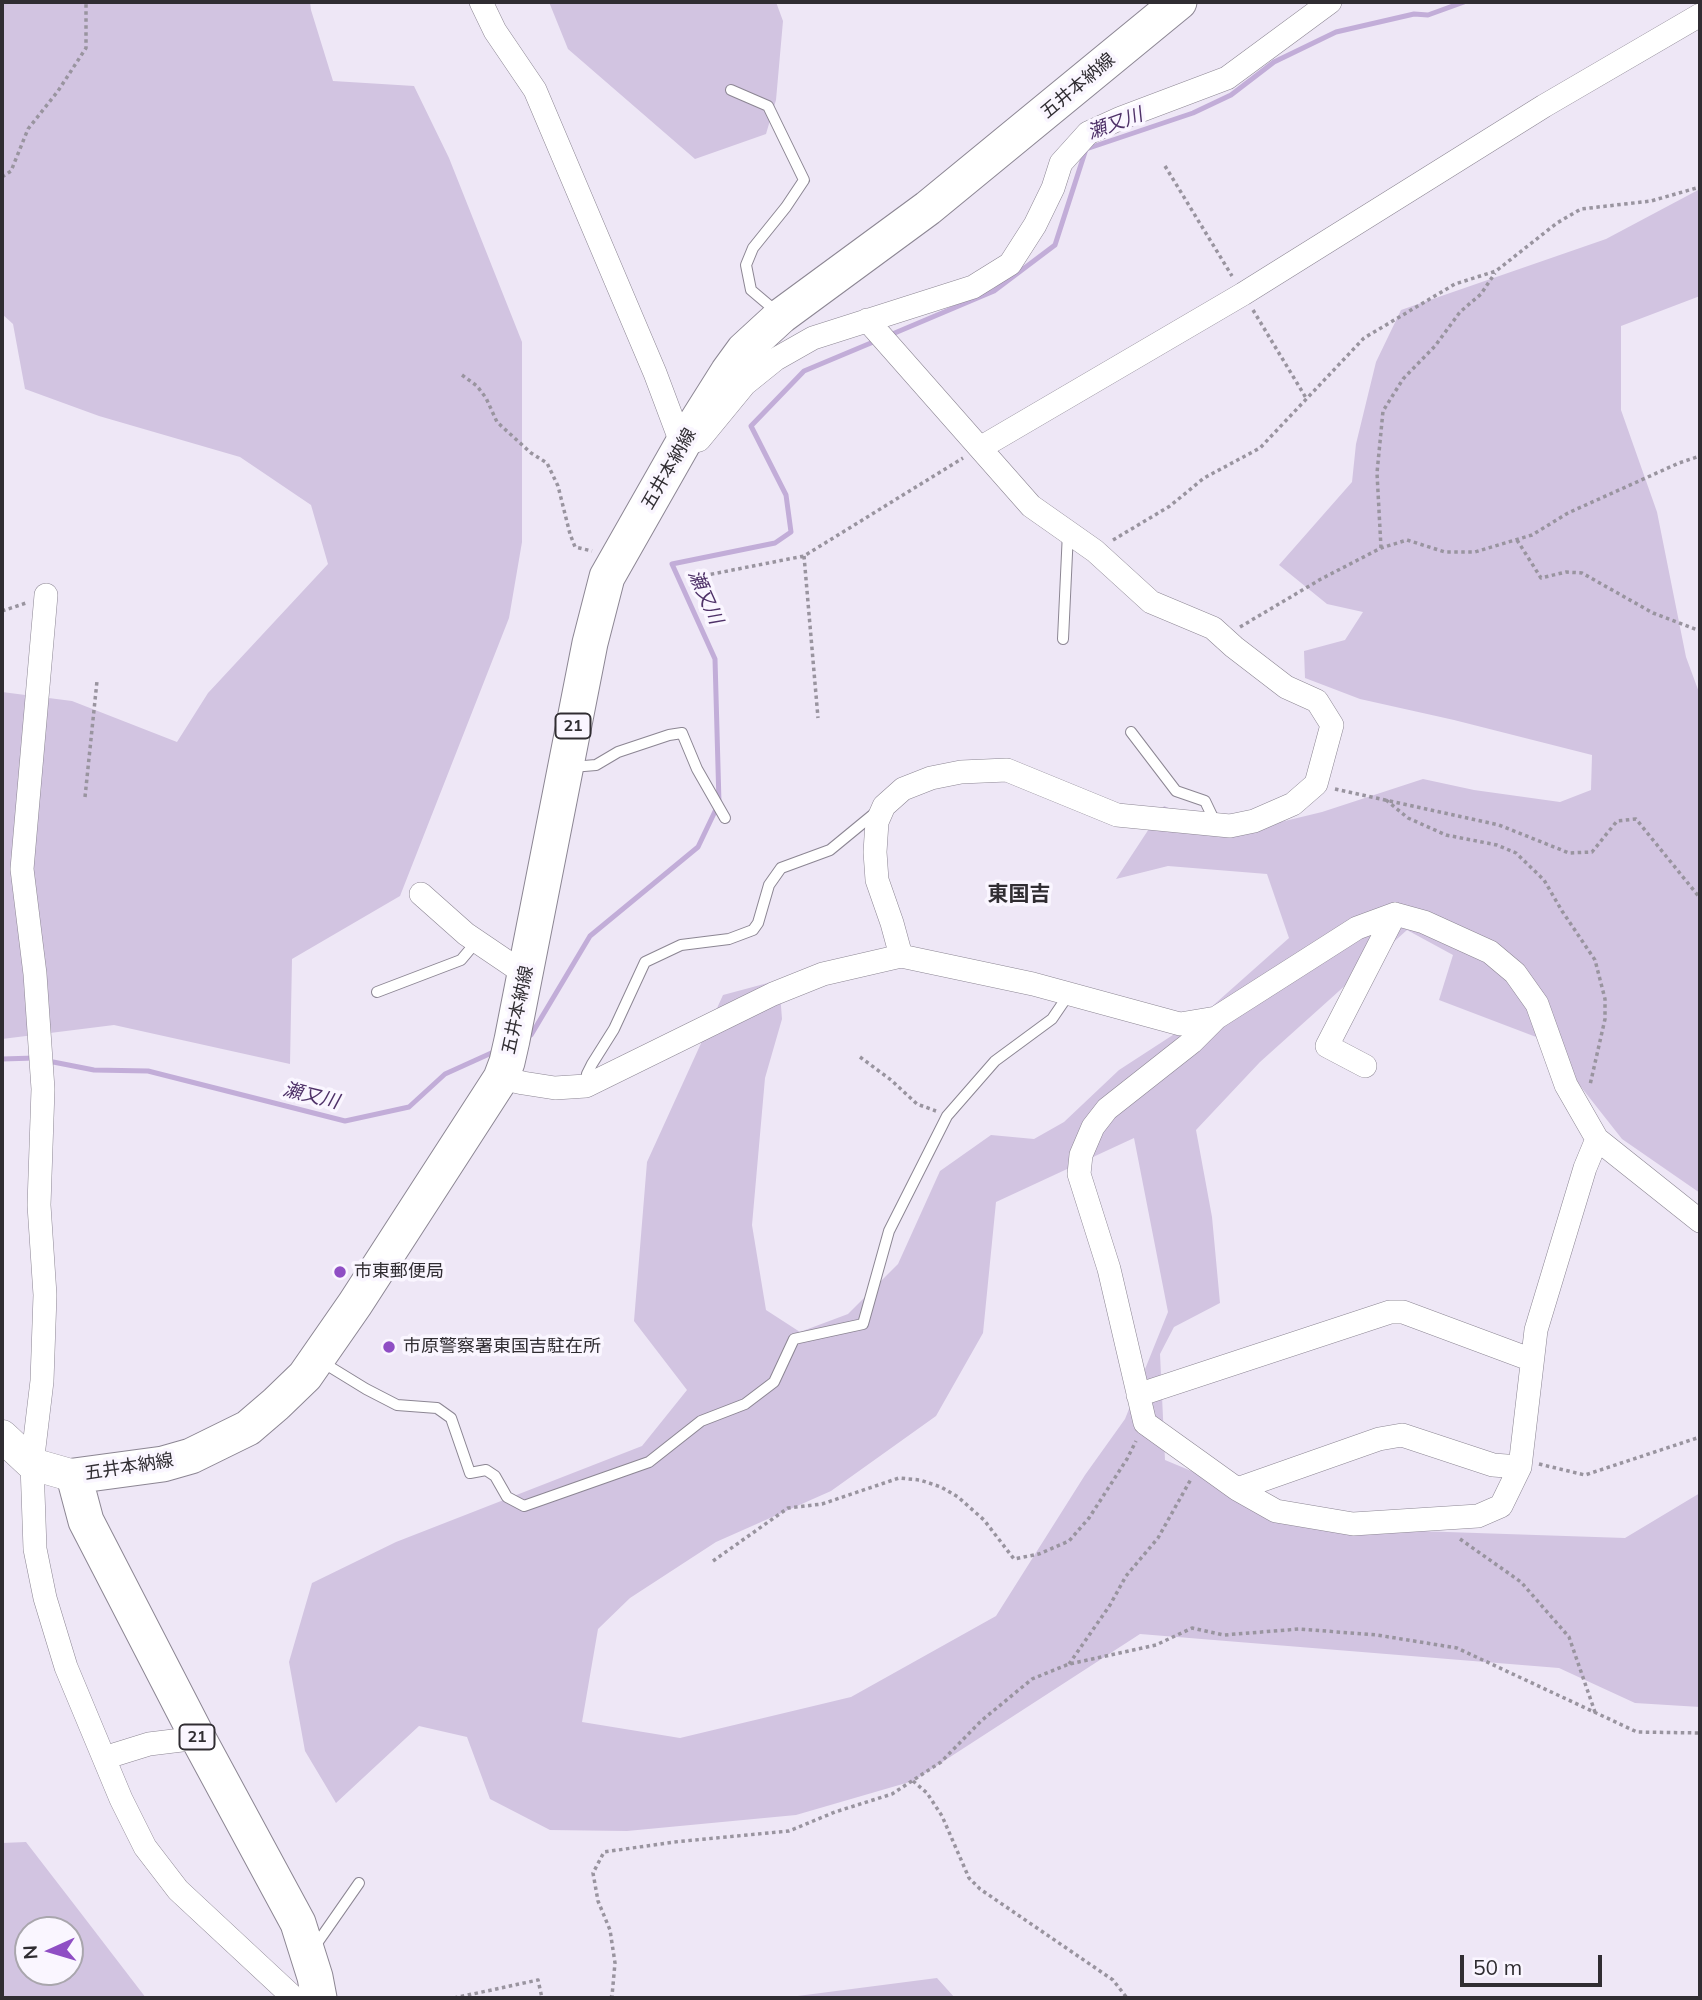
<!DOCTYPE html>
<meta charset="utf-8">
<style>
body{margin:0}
#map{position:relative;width:1702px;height:2000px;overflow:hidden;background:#eee7f6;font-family:Mulish,sans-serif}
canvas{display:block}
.frame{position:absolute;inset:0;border:4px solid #302d32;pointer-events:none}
.north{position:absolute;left:14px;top:1916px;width:70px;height:70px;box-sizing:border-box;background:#faf6ff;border:2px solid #a9a6ad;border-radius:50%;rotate:266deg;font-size:19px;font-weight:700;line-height:28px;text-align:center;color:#302d32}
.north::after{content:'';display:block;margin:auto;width:24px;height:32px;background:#8f4ec4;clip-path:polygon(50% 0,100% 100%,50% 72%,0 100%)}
.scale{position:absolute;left:1460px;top:1955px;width:142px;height:32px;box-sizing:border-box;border:4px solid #302d32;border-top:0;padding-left:9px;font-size:21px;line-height:24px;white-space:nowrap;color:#302d32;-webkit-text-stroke:5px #faf6ff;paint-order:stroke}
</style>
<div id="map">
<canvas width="1702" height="2000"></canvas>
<div class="frame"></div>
<div class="north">N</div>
<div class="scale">50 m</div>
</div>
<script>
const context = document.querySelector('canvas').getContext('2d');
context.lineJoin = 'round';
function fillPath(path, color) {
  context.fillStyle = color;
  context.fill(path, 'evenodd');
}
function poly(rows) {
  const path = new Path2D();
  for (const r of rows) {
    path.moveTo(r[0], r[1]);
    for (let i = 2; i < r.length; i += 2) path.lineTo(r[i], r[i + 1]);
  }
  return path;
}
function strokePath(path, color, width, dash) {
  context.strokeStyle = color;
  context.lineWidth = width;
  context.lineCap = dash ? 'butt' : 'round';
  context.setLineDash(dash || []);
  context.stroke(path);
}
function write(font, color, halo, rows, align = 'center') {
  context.font = font + ' Mulish,"Noto Sans JP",sans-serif';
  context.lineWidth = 7;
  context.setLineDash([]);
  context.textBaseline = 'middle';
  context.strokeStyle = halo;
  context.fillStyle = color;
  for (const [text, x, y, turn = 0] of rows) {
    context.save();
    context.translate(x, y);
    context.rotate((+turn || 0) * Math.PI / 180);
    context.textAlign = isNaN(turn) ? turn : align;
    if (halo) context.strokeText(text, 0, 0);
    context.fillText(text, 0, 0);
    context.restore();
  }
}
fillPath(poly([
 [2,2,310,2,311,10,333,81,414,86,449,158,522,342,522,542,509,618,400,896,292,959,290,1064,114,1025,2,1039,2,692,72,701,177,742,208,693,328,564,311,505,240,457,99,416,25,389,13,324,2,314],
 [549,2,776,2,783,21,776,100,766,134,695,159,568,49],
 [1700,189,1700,296,1621,326,1621,410,1657,512,1686,657,1700,695,1700,1193,1622,1139,1544,1040,1439,1000,1453,955,1407,930,1260,1062,1196,1130,1212,1217,1220,1303,1174,1327,1160,1354,1165,1460,1328,1528,1625,1538,1700,1493,1700,1707,1635,1703,1559,1668,1140,1634,913,1781,796,1815,627,1831,550,1830,490,1799,467,1737,419,1726,336,1803,305,1751,289,1662,312,1583,396,1542,642,1446,687,1390,634,1321,647,1162,723,995,779,980,782,1019,765,1078,752,1225,766,1310,800,1332,848,1314,898,1264,940,1171,991,1135,1034,1139,1064,1122,1119,1070,1199,1018,1289,938,1267,874,1168,866,1116,879,1164,806,1231,834,1322,812,1423,779,1474,790,1560,802,1591,790,1592,755,1454,720,1360,699,1305,678,1304,651,1345,640,1363,612,1327,604,1279,565,1352,482,1356,444,1376,362,1401,310,1606,239],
 [1134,1138,1168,1312,1125,1419,1085,1475,996,1616,851,1697,680,1738,582,1722,598,1629,630,1598,716,1542,831,1491,936,1416,983,1333,996,1202],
 [26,1842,80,1912,146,1998,2,1998,2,1843],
 [70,1930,70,1972,28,1972,28,1930],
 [937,1978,955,1998,782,1998]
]), '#d2c4e1');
strokePath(poly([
 [890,335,994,291,1055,245,1086,149,1193,113,1231,95,1274,62,1336,32,1414,14,1428,15,1464,2],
 [526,1037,531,1035,590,936,698,847,719,803,715,659,672,564,775,543,791,532,786,495,751,426,804,371,878,340],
 [2,1059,35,1058],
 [48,1061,94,1070,148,1071,345,1121,409,1107,445,1074,498,1050]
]), '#c2add8', 5);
const lane = poly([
 [731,90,768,106,804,180,786,207,753,248,746,265,751,290,777,312],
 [1063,639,1068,532],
 [1131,732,1176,791,1205,801,1216,824],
 [572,767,596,765,618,752,669,735,682,733,697,769,725,818],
 [377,992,461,960,477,941],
 [586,1086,587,1074,592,1064,614,1029,645,962,681,945,729,939,753,930,758,923,769,885,781,868,830,850,875,813],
 [322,1362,366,1389,397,1405,437,1408,451,1418,470,1473,486,1470,495,1476,507,1497,524,1506,649,1462,701,1421,745,1404,774,1382,794,1339,863,1324,889,1231,947,1116,995,1061,1052,1019,1069,994],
 [313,1949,359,1883]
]);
const street = poly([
 [481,2,495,31,535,90,655,373,682,445,699,440,745,384,776,359,813,338,973,287,1010,264,1035,225,1053,188,1061,163,1088,133,1121,118,1227,78,1330,2],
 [867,320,1031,506,1095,551,1151,602,1213,628,1234,647,1286,687,1317,701,1332,725,1316,784,1293,804,1254,821,1230,826,1117,815,1007,770,961,772,931,778,903,789,884,806,877,822,875,852,877,880,892,923,901,956],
 [980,448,1243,294,1544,106,1700,15],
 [46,595,22,869,35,974,43,1089,39,1205,45,1295,42,1381,32,1464,35,1549,45,1598,66,1667,121,1799,145,1847,178,1890,294,1998],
 [421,894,466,934,525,974],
 [1365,1066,1327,1046,1395,914],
 [501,1078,523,1083,555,1088,586,1086,773,994,823,974,901,956,1033,984,1180,1024,1216,1018],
 [1597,1139,1585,1168,1536,1330,1520,1467,1501,1506,1478,1516,1353,1524,1276,1511,1237,1489,1145,1423,1109,1269,1079,1174,1081,1155,1093,1127,1107,1109,1192,1042,1216,1018,1357,928,1395,914,1424,922,1490,952,1515,973,1537,1004,1566,1085,1597,1139,1700,1221],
 [1138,1395,1390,1312,1403,1312,1532,1360],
 [1237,1489,1379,1439,1402,1435,1493,1465,1520,1467],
 [104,1758,149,1744,198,1738]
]);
const secondary = poly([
 [2,1436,32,1464,74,1476]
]);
const primary = poly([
 [319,1998,315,1977,298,1923,198,1738,86,1521,74,1476,163,1464,191,1456,248,1428,276,1404,305,1376,355,1304,501,1078,507,1062,512,1040,590,643,607,577,682,445,728,372,744,350,781,316,928,208,1179,2]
]);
strokePath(lane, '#8c8693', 12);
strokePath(street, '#8c8693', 24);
strokePath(secondary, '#8c8693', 33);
strokePath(primary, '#8c8693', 37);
strokePath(poly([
 [1165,166,1232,276],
 [2,177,11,171,28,129,58,91,86,48,86,2],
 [1253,310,1306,398],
 [462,375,477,386,486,398,497,422,531,453,547,463,558,486,570,534,575,547,592,551],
 [1113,540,1170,506,1204,478,1260,448,1364,338,1455,284,1496,271,1557,223,1581,209,1651,201,1700,187],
 [1517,540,1541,578,1566,572,1582,573,1653,613,1700,631],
 [1381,548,1377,473,1383,411,1403,379,1435,346,1460,312,1481,294,1495,273],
 [804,556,818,718],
 [697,577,804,556,963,458],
 [2,611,26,603],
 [1240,627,1321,579,1381,548,1407,540,1445,552,1475,552,1532,535,1568,513,1679,463,1700,456],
 [1335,789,1499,825,1569,853,1592,852,1617,821,1636,819,1700,898],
 [85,797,97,681],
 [1386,800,1408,818,1446,835,1497,845,1516,853,1544,880,1562,911,1595,960,1605,999,1605,1019,1590,1085],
 [860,1057,891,1080,917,1104,936,1111],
 [1539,1464,1585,1475,1700,1437],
 [1460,1539,1521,1582,1569,1637,1596,1715],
 [713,1561,788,1508,822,1504,899,1478,920,1480,941,1487,958,1497,984,1520,1014,1559,1039,1554,1069,1541,1089,1518,1127,1459,1136,1441],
 [1069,1664,1110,1605,1126,1576,1158,1538,1191,1479],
 [913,1781,927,1793,942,1816,969,1878,980,1889,1113,1980,1127,1998],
 [454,1998,538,1980,542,1998],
 [610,1998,612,1996,615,1963,610,1930,598,1901,593,1873,604,1852,674,1842,789,1831,835,1812,892,1794,941,1762,981,1721,1032,1679,1069,1664,1156,1645,1192,1628,1224,1635,1299,1629,1377,1635,1457,1648,1637,1732,1700,1733]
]), '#99949f', 3.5, [3.5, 3.5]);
strokePath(lane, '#fff', 10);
strokePath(street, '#fff', 23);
strokePath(secondary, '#fff', 32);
strokePath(primary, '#fff', 35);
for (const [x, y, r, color] of [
 [340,1272,7,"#8f4ec4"],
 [389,1347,7,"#8f4ec4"]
]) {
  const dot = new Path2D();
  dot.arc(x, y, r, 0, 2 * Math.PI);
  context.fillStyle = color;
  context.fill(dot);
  strokePath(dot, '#faf6ff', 2.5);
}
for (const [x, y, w] of [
 [573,726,35],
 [197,1737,35]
]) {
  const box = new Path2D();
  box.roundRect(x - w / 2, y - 12.5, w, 25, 5);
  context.fillStyle = '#faf6ff';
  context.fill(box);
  strokePath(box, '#302d32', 2);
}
write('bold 16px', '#302d32', null, [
 ["21",573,726],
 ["21",197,1737]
]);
write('18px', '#302d32', '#faf6ff', [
 ["五井本納線",1078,86,-40],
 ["五井本納線",669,469,-60],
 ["五井本納線",518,1010,-78],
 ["五井本納線",129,1467,-9]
]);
write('18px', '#302d32', '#faf6ff', [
 ["市東郵便局",354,1272],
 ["市原警察署東国吉駐在所",403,1347]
], 'left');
write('italic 19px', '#4e3168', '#faf6ff', [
 ["瀬又川",1115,124,-20],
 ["瀬又川",705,597,66],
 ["瀬又川",311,1096,14]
]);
write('bold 21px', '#302d32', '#faf6ff', [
 ["東国吉",1019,895]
]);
</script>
